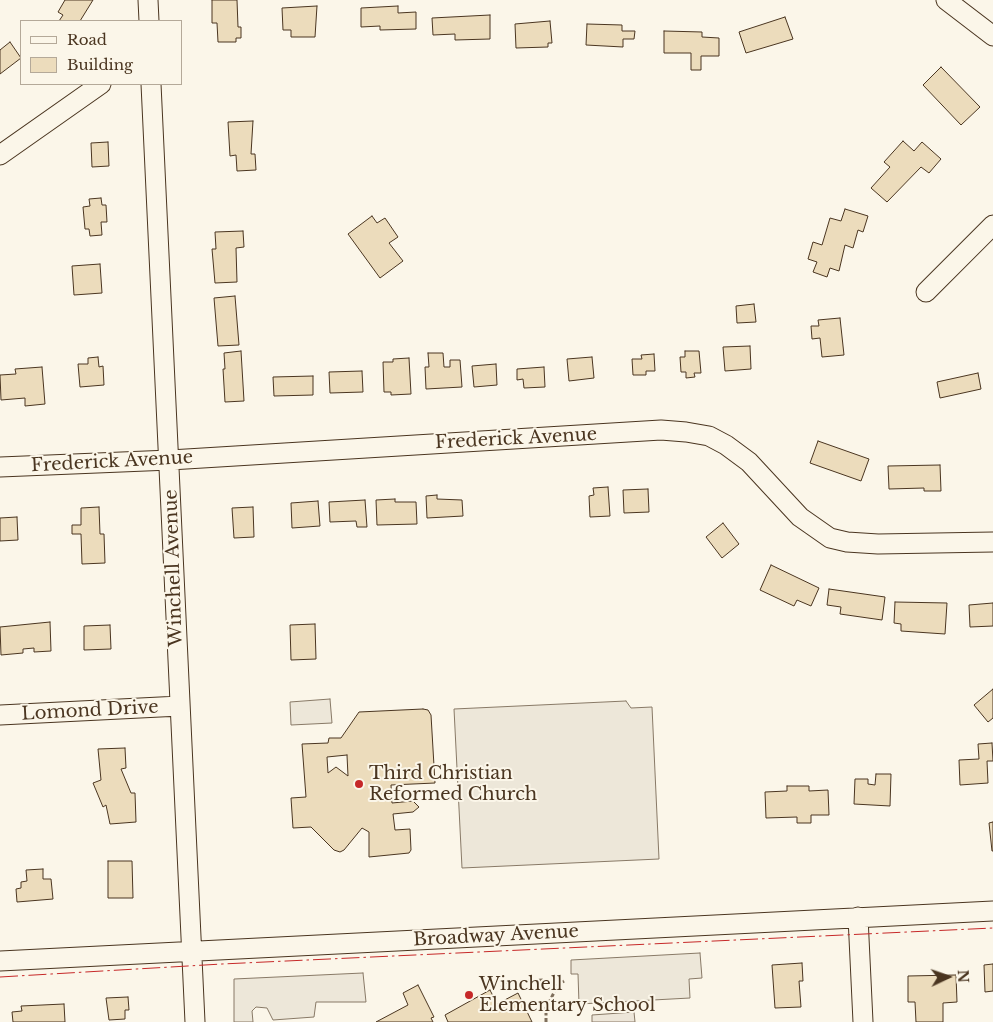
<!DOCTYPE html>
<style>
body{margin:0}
#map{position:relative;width:993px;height:1022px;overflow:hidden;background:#fbf6e9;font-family:"Libre Baskerville",serif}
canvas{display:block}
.legend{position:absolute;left:20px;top:20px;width:162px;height:65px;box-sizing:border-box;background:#fbf6e9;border:1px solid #b4a999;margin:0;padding:6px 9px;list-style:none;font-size:15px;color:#4a3520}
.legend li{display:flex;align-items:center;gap:10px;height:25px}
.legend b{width:25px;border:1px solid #b4a999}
.north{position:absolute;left:923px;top:952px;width:50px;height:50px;-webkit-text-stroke:4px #fbf6e9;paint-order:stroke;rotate:87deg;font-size:14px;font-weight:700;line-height:20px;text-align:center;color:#4a3520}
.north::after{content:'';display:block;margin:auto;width:18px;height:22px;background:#4a3520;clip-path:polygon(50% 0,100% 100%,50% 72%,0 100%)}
</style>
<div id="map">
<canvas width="993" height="1022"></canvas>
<ul class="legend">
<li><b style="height:6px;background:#fbf6e9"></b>Road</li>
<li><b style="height:14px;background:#ecdcbc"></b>Building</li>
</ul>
<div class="north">N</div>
</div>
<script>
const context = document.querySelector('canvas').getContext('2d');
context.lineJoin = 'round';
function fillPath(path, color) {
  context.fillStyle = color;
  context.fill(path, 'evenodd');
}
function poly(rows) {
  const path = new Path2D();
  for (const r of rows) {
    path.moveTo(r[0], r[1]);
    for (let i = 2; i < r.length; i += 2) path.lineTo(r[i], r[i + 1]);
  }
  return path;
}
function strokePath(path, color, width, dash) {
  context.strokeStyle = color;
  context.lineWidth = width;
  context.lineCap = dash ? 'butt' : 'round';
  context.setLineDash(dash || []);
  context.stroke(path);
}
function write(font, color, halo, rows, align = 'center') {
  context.font = font + ' "Libre Baskerville",serif';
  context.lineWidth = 4;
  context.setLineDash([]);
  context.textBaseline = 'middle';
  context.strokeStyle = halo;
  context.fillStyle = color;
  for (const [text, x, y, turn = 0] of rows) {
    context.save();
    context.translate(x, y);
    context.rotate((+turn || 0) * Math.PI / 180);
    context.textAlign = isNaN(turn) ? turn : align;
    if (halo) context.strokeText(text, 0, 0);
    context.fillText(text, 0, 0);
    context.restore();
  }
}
const green = poly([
 [634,1012,635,1022,592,1022,592,1015,634,1012]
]);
fillPath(green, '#ede6d9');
strokePath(green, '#887966', 1);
const parking = poly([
 [330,699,332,723,291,725,290,702,330,699],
 [626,701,631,708,652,707,659,859,462,868,454,709,626,701],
 [700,953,702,978,689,979,690,998,579,1004,578,974,571,974,571,960,700,953],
 [363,973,366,1002,316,1002,314,1017,273,1020,267,1008,256,1007,252,1011,253,1022,234,1022,234,979,363,973]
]);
fillPath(parking, '#ede7d9');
strokePath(parking, '#887966', 1);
const building = poly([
 [65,0,93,0,80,21,59,21,63,15,58,12,65,0],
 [212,0,237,0,238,27,241,27,241,38,236,38,236,42,218,42,217,23,212,23,212,0],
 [317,6,315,37,291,37,291,30,283,30,282,8,317,6],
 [398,6,398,13,416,12,416,29,380,30,380,26,361,27,361,8,398,6],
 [490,15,490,39,455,40,455,34,433,35,432,18,490,15],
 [785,17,793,39,746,53,739,32,785,17],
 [550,21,552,43,548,43,548,47,516,48,515,24,550,21],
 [587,24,622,25,622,31,635,31,634,39,623,39,623,47,586,45,587,24],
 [664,31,702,32,702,37,719,38,719,56,701,56,701,70,691,70,691,53,664,53,664,31],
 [10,42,21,58,0,74,0,50,10,42],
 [941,67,980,107,961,125,923,85,941,67],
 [253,121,251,154,255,154,256,170,237,171,236,155,230,156,228,122,253,121],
 [903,141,914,151,922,142,941,159,929,173,921,167,887,202,871,188,890,167,884,162,903,141],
 [108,142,109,166,92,167,91,143,108,142],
 [101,198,102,205,106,205,107,222,101,222,102,235,90,236,89,229,85,229,83,207,90,206,89,199,101,198],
 [845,209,868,216,863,232,858,230,853,248,845,245,839,271,830,268,827,277,813,272,817,262,808,259,813,242,822,245,830,218,841,221,845,209],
 [372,216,377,223,385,218,398,237,389,243,403,261,380,278,348,234,372,216],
 [243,231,244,247,236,248,237,282,215,283,212,249,216,249,215,232,243,231],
 [100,264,102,293,74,295,72,266,100,264],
 [235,296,239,345,218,346,214,298,235,296],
 [754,304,756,322,737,323,736,306,754,304],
 [840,318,844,355,822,357,820,338,812,339,811,326,819,326,818,320,840,318],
 [750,346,751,369,725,371,723,347,750,346],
 [241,351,244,401,225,402,223,369,225,369,224,353,241,351],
 [685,351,699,351,701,373,694,373,695,377,686,378,686,372,681,372,680,357,685,357,685,351],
 [428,353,443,353,444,367,450,367,450,360,460,360,462,387,426,389,425,367,429,367,428,353],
 [654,354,655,371,646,371,646,375,633,375,632,359,642,359,641,355,654,354],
 [98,357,99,367,103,366,104,385,80,387,78,364,88,364,88,358,98,357],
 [592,357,594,378,569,381,567,359,592,357],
 [409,358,411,394,391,395,391,392,384,392,383,362,393,362,393,359,409,358],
 [496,364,497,385,474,387,472,366,496,364],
 [42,367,45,404,25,406,25,398,1,400,0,375,16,374,15,369,42,367],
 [544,367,545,387,524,388,523,379,517,380,517,369,544,367],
 [362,371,363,392,330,393,329,372,362,371],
 [978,373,981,389,940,398,937,382,978,373],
 [313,376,313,395,274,396,273,377,313,376],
 [818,441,869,459,861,481,810,463,818,441],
 [940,465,941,491,924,491,924,488,889,489,888,466,940,465],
 [608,487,610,516,590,517,589,496,594,495,593,488,608,487],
 [648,489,649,512,624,513,623,490,648,489],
 [437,495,437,499,462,500,463,516,427,518,426,496,437,495],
 [395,499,395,502,416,502,417,524,377,525,376,500,395,499],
 [365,500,367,527,357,527,356,521,330,522,329,502,365,500],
 [318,501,320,526,292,528,291,503,318,501],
 [99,507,100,534,104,534,105,563,82,564,81,534,72,534,72,525,81,525,81,508,99,507],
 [253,507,254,537,234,538,232,508,253,507],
 [17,517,18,540,0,541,0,518,17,517],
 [723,523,739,544,722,558,706,537,723,523],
 [771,565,819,588,811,606,797,600,794,606,760,590,771,565],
 [829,589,885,597,882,620,840,614,841,607,827,605,829,589],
 [895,602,947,603,945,634,901,631,901,624,894,623,895,602],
 [993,603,993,626,970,627,969,605,993,603],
 [50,622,51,651,34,652,34,648,23,649,23,653,1,655,0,627,50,622],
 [315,624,316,659,291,660,290,625,315,624],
 [110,625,111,649,84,650,84,626,110,625],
 [993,689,993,718,988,722,974,705,993,689],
 [423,709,428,710,431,715,435,783,391,785,392,803,413,801,419,807,413,812,393,814,395,830,410,829,411,850,409,853,369,857,369,832,362,828,344,850,340,852,334,850,311,827,293,828,291,798,306,797,302,744,328,743,329,738,341,738,359,712,423,709],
 [347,755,348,776,336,767,328,773,327,757,347,755],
 [992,743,993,761,987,761,988,783,960,785,959,760,979,759,978,744,992,743],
 [125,748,126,768,121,769,131,793,135,793,136,822,110,824,106,805,103,807,93,783,101,780,98,749,125,748],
 [876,774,891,774,890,806,854,804,855,779,868,779,868,784,875,785,876,774],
 [787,786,809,786,809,791,828,790,829,815,811,815,811,823,797,823,797,817,766,818,765,792,787,791,787,786],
 [993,822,993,851,992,851,989,823,993,822],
 [108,861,132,861,133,898,108,898,108,861],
 [43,869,43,879,51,879,53,899,17,902,16,889,21,888,21,882,27,881,26,870,43,869],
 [802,963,803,981,799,981,801,1007,775,1008,772,965,802,963],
 [993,964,993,991,985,992,984,965,993,964],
 [956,975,957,1002,943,1003,943,1022,916,1022,915,1002,908,1002,908,976,956,975],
 [418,985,434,1017,431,1018,433,1022,376,1022,408,1005,403,993,418,985],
 [490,990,497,1004,518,993,532,1022,448,1022,445,1015,490,990],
 [128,997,129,1010,125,1010,125,1019,109,1020,106,998,128,997],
 [64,1004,65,1022,13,1022,12,1012,22,1011,21,1006,64,1004]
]);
fillPath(building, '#ecdcbc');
strokePath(building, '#4a3520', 1);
const minor = poly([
 [148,0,149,21],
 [946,0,993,36],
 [151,84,195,1022],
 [0,155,101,84],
 [926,292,993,225],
 [0,467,170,460,661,430,686,432,709,436,726,445,749,462,800,517,830,538,847,542,878,544,993,542],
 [0,715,180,706],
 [858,917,863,1022],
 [0,961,993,911]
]);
strokePath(minor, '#4a3520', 21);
strokePath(poly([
 [501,987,511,982,544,980,558,985],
 [546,1022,546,1008,558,985,564,981]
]), '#7f6f5c', 3, [4, 2.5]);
strokePath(minor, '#fbf6e9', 19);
strokePath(poly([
 [0,977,222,964,993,928]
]), '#c62828', 1, [18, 4, 2.5, 4]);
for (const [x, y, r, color] of [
 [359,784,5,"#c62828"],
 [469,995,5,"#c62828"]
]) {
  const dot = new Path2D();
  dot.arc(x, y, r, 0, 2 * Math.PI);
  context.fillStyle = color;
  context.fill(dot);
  strokePath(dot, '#fbf6e9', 2);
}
write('18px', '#4a3520', '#fbf6e9', [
 ["Frederick Avenue",516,439,-3],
 ["Frederick Avenue",112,462,-3],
 ["Winchell Avenue",174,568,-92],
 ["Lomond Drive",90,711,-3],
 ["Broadway Avenue",496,936,-3]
]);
write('18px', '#4a3520', '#fbf6e9', [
 ["Third Christian",369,774],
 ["Reformed Church",369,795],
 ["Winchell",479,985],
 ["Elementary School",479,1006]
], 'left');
</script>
